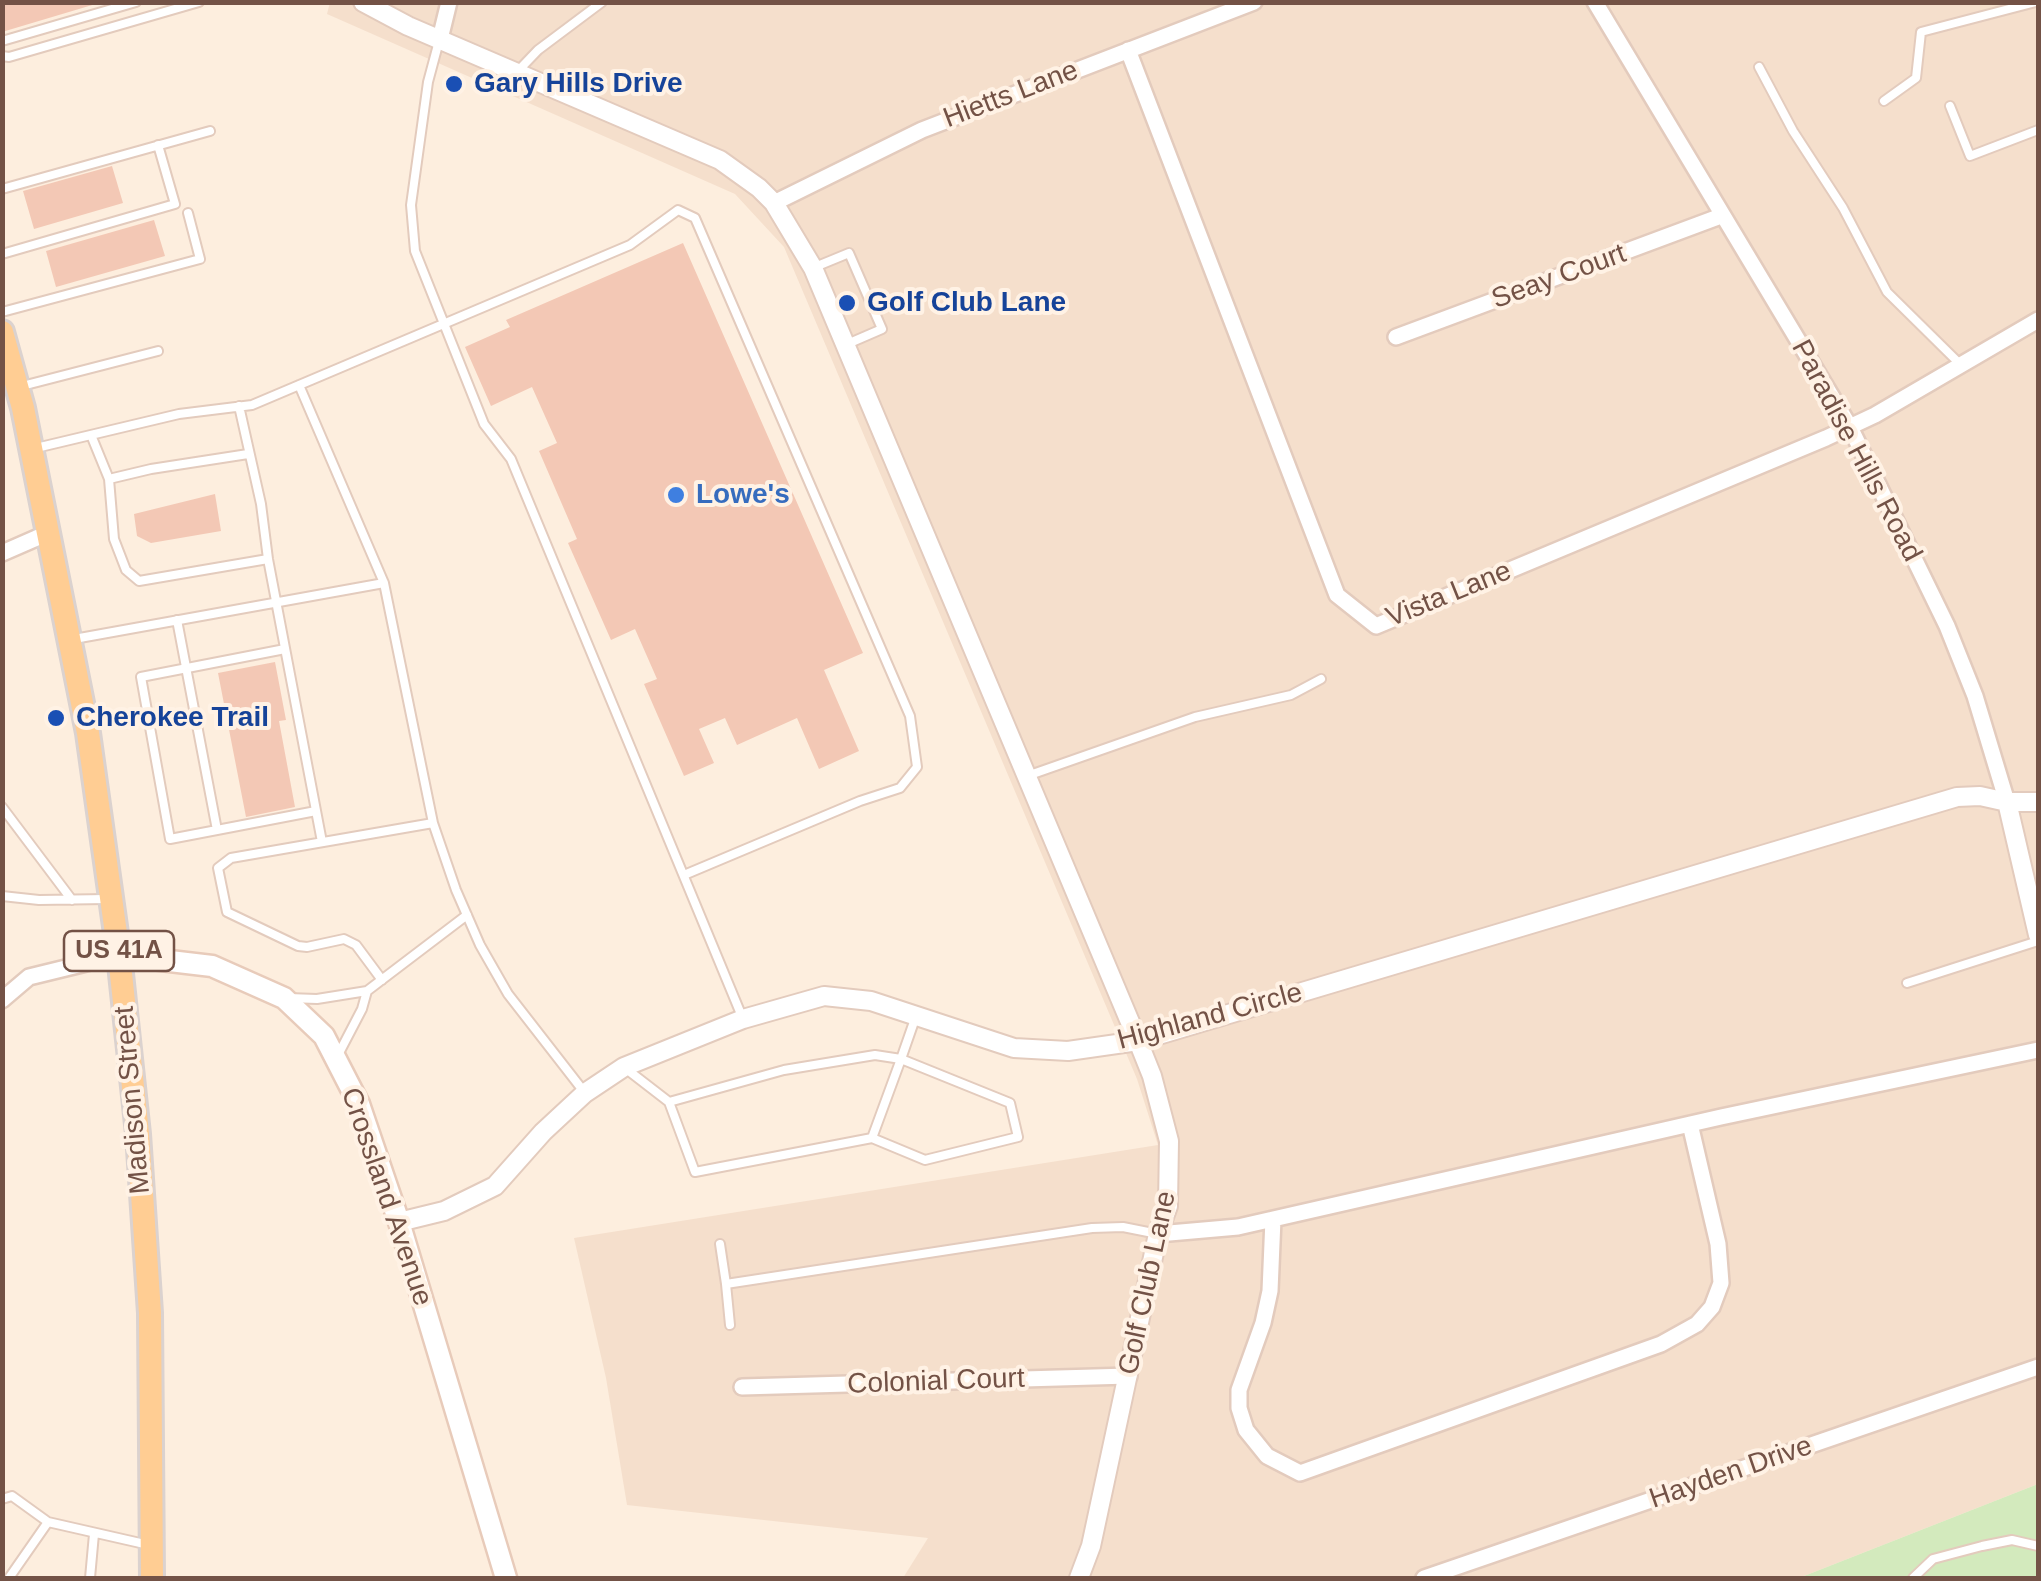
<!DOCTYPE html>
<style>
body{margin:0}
#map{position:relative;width:2041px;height:1581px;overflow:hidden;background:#fdeede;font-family:Helvetica,sans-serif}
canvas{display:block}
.frame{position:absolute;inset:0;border:5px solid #735246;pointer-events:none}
</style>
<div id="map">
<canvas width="2041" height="1581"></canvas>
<div class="frame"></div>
</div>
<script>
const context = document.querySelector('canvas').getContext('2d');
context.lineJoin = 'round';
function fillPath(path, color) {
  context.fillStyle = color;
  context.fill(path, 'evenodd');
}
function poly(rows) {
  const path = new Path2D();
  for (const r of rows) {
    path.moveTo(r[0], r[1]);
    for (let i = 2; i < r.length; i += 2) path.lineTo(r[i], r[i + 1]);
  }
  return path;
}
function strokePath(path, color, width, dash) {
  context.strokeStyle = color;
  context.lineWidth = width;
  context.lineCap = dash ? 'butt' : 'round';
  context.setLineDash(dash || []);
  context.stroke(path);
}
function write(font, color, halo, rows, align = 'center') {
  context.font = font + ' Helvetica,sans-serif';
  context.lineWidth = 8;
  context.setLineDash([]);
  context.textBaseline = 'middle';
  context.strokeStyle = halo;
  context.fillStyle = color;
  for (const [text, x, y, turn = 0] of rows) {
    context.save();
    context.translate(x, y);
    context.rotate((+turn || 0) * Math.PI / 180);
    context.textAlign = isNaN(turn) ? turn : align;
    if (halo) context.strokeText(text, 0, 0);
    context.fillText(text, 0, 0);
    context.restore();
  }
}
fillPath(poly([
 [330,2,2038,3,2038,1484,1799,1578,903,1578,928,1538,627,1505,606,1378,574,1238,1158,1145,1137,1079,784,247,735,194,327,14]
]), '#f5dfcc');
fillPath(poly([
 [2038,1484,2038,1578,1799,1578]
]), '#d3eabd');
fillPath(poly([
 [2,2,99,2,99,3,2,32],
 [112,166,123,203,34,229,23,191],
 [154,220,165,256,56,287,46,251],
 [683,243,863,653,824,670,859,751,819,769,797,718,737,745,725,718,699,729,714,763,684,776,644,684,657,679,635,629,611,640,568,543,577,539,539,451,557,443,532,387,491,406,465,347,510,327,506,320],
 [215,494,221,531,151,543,137,536,134,514],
 [275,662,286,720,279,721,295,807,246,817,218,673]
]), '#f3c8b5');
const service = poly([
 [2,41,136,2],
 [439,41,428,82,411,205,415,251,484,424,511,459,743,1019],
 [2,56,9,57,199,2],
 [1759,67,1793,131,1843,208,1887,292,1961,365],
 [516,73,538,50,602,2],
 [1884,101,1916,78,1921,32,2036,2],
 [1950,106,1970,156,2038,130],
 [2,189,210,131],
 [2,254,175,204,158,145],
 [815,267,849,253,882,329,845,345],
 [2,312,200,259,188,213],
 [299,385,384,583,433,823,456,890,480,945,508,994,585,1093],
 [22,386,158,351],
 [239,406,261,504,268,559,322,842],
 [91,435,109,479],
 [36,448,179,414,252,405,630,245,678,210,695,218,910,716,917,767,900,788,860,801,684,875],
 [248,454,151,469,109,479,114,539,126,570,139,581,268,559],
 [177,620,217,830,316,811],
 [74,639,384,583],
 [1027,776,1195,717,1291,695,1321,679],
 [2,807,72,900],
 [217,830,170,839,141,677,285,649],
 [2,896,39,900,107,899],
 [382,980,356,945,344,939,307,947,298,946,227,912,218,868,231,858,433,823],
 [1907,983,2038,941],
 [288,998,317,999,367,991,467,915],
 [338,1055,362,1009,367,991],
 [625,1068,669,1102],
 [872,1138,695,1172,669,1102,784,1070,875,1055,901,1059,1010,1103,1018,1137,925,1160,872,1138,901,1059,916,1016],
 [720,1244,726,1284,1092,1228,1123,1227,1158,1234],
 [726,1284,730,1325],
 [2,1499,12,1496,48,1522,149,1545],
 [9,1578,48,1522],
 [90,1578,94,1534],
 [1913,1578,1933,1559,1982,1546,2012,1540,2038,1546]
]);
const minor = poly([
 [1595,2,1850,427,1947,626,1975,696,2007,802],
 [440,39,449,2],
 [1128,50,1337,595,1376,626,1826,438,1875,415,2038,320],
 [774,203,922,130,1254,2],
 [1396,337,1721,216],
 [2,553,48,533],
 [2,1000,29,977,119,955],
 [1273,1219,1270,1291,1263,1323,1239,1390,1239,1408,1246,1430,1267,1456,1300,1473,1661,1344,1697,1324,1712,1307,1721,1283,1718,1244,1690,1124],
 [1158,1234,1238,1227,1721,1117,2038,1050],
 [742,1387,1129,1376],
 [1424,1578,2038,1367]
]);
const tertiary = poly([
 [363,2,408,26,720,160,759,188,774,203,813,268,1138,1041,1152,1076,1169,1141,1168,1206,1158,1234,1091,1546,1079,1578],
 [2007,802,2038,935],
 [399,1222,444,1211,495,1186,543,1132,585,1093,624,1067,743,1019,824,996,871,1001,1014,1048,1068,1051,1138,1041,1957,797,1980,796,2007,802,2038,802]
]);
const secondary = poly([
 [119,955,212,966,284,998,324,1036,359,1104,399,1222,506,1578]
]);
const primary = poly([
 [2,332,23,408,88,733,119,955,138,1134,150,1313,152,1578]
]);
strokePath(service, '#e3cbbd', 12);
strokePath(minor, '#e3cbbd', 20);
strokePath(tertiary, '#e3cbbd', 22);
strokePath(secondary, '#e8cbba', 25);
strokePath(primary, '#dbd2cf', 28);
strokePath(service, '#fff', 8);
strokePath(minor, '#fff', 15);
strokePath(tertiary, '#fff', 18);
strokePath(secondary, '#fff', 20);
strokePath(primary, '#ffcd93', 22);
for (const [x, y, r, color] of [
 [454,84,10,"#1a4fb4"],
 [847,303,10,"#1a4fb4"],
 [676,495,10,"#3f7fe0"],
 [56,718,10,"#1a4fb4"]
]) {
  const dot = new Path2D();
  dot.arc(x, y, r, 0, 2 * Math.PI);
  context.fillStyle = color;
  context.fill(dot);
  strokePath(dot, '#fff2e5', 4);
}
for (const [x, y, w] of [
 [119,951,110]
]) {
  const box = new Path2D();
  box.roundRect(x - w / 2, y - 20, w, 40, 8);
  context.fillStyle = '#fff2e5';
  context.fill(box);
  strokePath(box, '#735246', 2.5);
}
write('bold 25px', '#735246', null, [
 ["US 41A",119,951]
]);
write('bold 28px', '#164399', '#fff2e5', [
 ["Gary Hills Drive",474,84],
 ["Golf Club Lane",867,303],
 ["Cherokee Trail",76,718]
], 'left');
write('28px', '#735246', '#fff2e5', [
 ["Hietts Lane",1011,95,-21],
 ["Seay Court",1559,277,-20],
 ["Paradise Hills Road",1856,451,62],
 ["Vista Lane",1449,595,-22],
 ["Highland Circle",1210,1017,-15],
 ["Madison Street",133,1100,-95],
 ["Crossland Avenue",386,1197,71],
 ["Golf Club Lane",1148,1283,-78],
 ["Colonial Court",936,1382,-2],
 ["Hayden Drive",1731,1473,-19]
]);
write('bold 28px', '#366cbe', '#fff2e5', [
 ["Lowe's",696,495]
], 'left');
</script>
